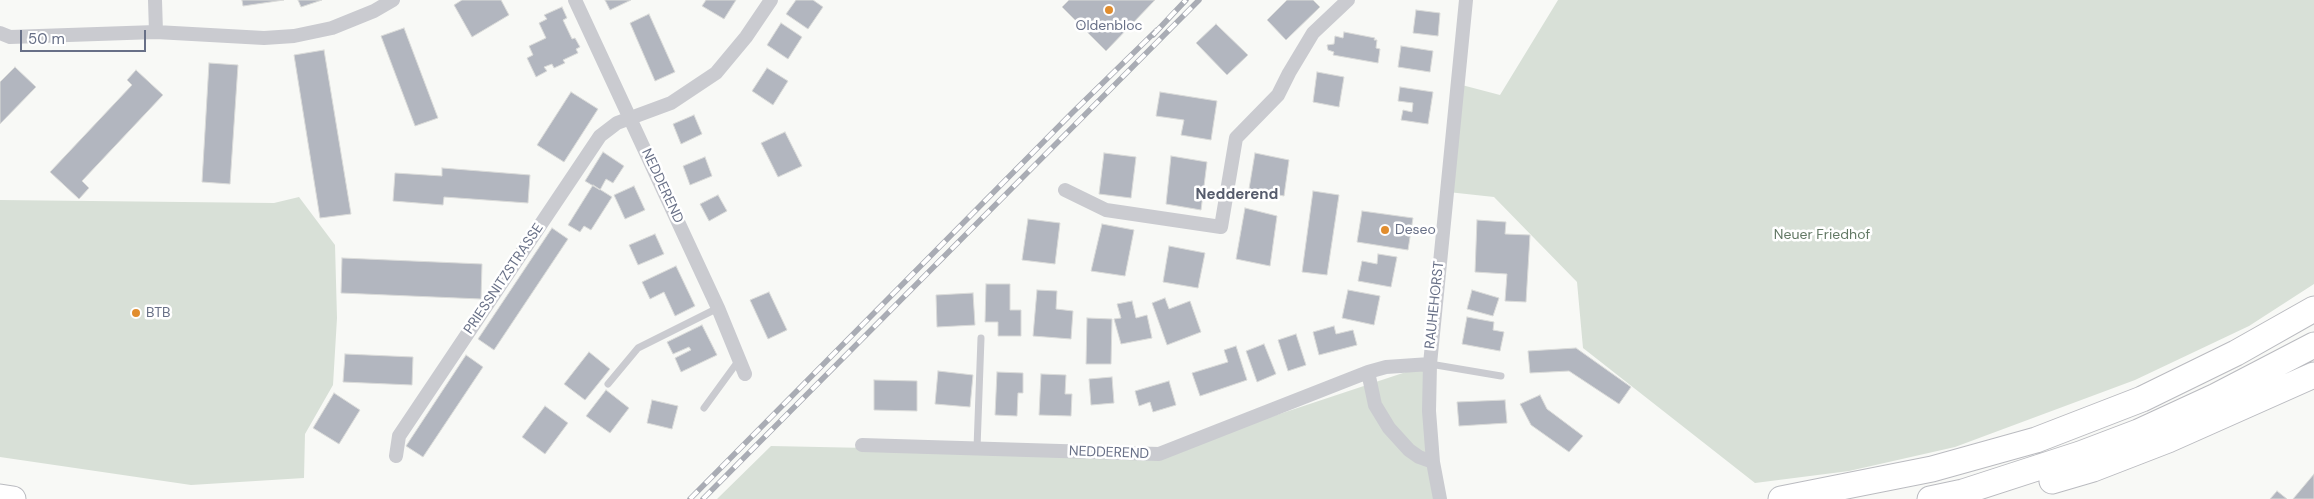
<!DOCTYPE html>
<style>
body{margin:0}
#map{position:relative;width:2314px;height:499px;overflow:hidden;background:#f8f9f6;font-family:"DM Sans",sans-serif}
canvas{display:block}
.scale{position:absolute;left:20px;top:30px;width:126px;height:22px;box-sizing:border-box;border:2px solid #687087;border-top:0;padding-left:6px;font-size:15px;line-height:18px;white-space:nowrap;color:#687087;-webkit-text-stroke:4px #fff;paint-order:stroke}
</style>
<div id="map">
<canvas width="2314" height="499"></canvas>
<div class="scale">50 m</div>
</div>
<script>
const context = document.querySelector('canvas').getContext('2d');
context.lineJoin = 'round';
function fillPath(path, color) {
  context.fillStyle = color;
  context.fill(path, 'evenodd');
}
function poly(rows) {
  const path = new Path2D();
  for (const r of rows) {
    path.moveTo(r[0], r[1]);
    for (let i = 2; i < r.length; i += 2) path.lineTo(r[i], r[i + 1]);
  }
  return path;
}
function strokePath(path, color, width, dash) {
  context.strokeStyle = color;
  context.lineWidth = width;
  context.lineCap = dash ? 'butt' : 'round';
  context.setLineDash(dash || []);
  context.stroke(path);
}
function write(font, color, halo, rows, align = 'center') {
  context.font = font + ' "DM Sans",sans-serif';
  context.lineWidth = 5;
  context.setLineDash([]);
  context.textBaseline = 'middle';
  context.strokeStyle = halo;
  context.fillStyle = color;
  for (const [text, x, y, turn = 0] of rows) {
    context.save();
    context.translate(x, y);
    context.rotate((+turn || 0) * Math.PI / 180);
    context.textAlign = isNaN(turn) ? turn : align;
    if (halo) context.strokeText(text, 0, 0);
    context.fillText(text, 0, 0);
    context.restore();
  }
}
fillPath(poly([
 [1558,0,2314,0,2314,284,2249,326,2135,380,1955,447,1849,471,1755,483,1583,348,1577,282,1494,197,1448,192,1458,84,1500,95],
 [299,197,335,245,337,318,333,385,305,434,304,478,191,485,0,457,0,200,274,203],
 [1430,364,1440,499,717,499,771,446,1159,454]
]), '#d8e0d7');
const building = poly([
 [242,0,284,0,243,6,242,0],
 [298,0,322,0,301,7,298,0],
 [462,0,501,0,509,15,472,37,454,5,462,0],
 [605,0,631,0,610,10,605,0],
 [706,0,736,0,724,19,702,6,706,0],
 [796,0,813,0,823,7,808,29,786,14,796,0],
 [1069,0,1155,0,1106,51,1062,7,1069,0],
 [1287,0,1313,0,1320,7,1286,40,1267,20,1287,0],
 [562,7,567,18,563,20,572,39,575,38,580,47,576,49,578,53,563,60,565,63,554,68,552,64,544,67,547,71,536,77,527,58,533,55,529,46,546,38,539,23,547,19,544,15,562,7],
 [1416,10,1440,13,1438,36,1413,33,1416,10],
 [649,14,675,72,655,81,630,23,649,14],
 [781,23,802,37,788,59,767,45,781,23],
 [1216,24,1248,55,1227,75,1196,43,1216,24],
 [404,28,438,118,415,126,381,36,404,28],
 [1344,32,1375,38,1374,40,1377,40,1376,48,1380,49,1378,63,1333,55,1334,52,1328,50,1327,45,1334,44,1335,36,1343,38,1344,32],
 [1401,46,1433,51,1430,72,1398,67,1401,46],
 [324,50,351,214,320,218,294,55,324,50],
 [209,63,238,65,230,184,202,182,209,63],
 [15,67,36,87,0,124,0,82,15,67],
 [767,68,788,81,773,105,752,91,767,68],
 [136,70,163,95,82,181,89,188,79,199,50,172,132,85,127,80,136,70],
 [1317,72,1344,77,1339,107,1313,102,1317,72],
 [1400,87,1433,92,1428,124,1401,120,1403,110,1412,112,1413,103,1398,101,1400,87],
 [571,92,598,109,564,162,537,145,571,92],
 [1160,92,1217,101,1211,140,1181,135,1184,120,1156,116,1160,92],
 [694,115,702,134,681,144,673,124,694,115],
 [785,132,802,166,778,177,761,143,785,132],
 [603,152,624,166,613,183,606,179,600,190,585,181,603,152],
 [1104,153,1136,157,1131,198,1099,194,1104,153],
 [1255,153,1289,160,1284,196,1249,189,1255,153],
 [1171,156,1207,162,1201,210,1166,204,1171,156],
 [705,157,712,176,690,185,683,166,705,157],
 [442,168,530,175,528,203,444,197,443,205,393,201,395,173,442,176,442,168],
 [593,185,612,197,591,230,584,226,580,232,568,225,593,185],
 [634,186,645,210,625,219,614,195,634,186],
 [1313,191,1339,195,1327,275,1302,272,1313,191],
 [718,195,727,211,709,221,700,204,718,195],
 [1245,208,1277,216,1270,266,1236,259,1245,208],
 [1362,211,1413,218,1408,250,1357,242,1362,211],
 [1028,219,1060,223,1055,264,1022,260,1028,219],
 [1477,220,1506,222,1505,234,1530,235,1526,302,1505,301,1507,274,1475,272,1477,220],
 [1102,224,1134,230,1125,276,1091,271,1102,224],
 [552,228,568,239,494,350,478,339,552,228],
 [655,234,664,254,638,265,629,245,655,234],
 [1169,246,1205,253,1198,288,1163,282,1169,246],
 [1378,254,1397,257,1391,287,1358,281,1362,261,1377,264,1378,254],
 [342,258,482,264,481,299,341,293,342,258],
 [676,266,695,306,675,316,664,292,650,299,642,282,676,266],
 [986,284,1010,284,1010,310,1021,310,1021,336,998,336,998,322,985,322,986,284],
 [1037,290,1057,291,1056,309,1073,311,1071,339,1033,336,1037,290],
 [1348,290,1380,296,1374,325,1342,318,1348,290],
 [1472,290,1499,298,1493,316,1467,309,1472,290],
 [769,292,787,330,768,339,750,300,769,292],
 [973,293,975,325,937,327,936,295,973,293],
 [1165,298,1169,309,1190,301,1201,332,1167,345,1152,303,1165,298],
 [1132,301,1136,318,1147,315,1152,338,1121,344,1114,319,1121,318,1117,304,1132,301],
 [1467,317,1494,322,1493,330,1504,332,1500,351,1462,344,1467,317],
 [1087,318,1112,319,1111,364,1086,364,1087,318],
 [702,325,717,355,681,372,675,358,691,350,689,347,673,354,667,342,702,325],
 [1334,326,1336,334,1353,330,1357,345,1319,355,1313,332,1334,326],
 [1296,334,1306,365,1288,371,1278,340,1296,334],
 [1264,344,1276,374,1257,382,1246,351,1264,344],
 [1236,346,1247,380,1200,396,1192,373,1228,362,1224,350,1236,346],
 [1576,348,1631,387,1619,404,1569,371,1530,373,1528,351,1576,348],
 [589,352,610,369,585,400,564,384,589,352],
 [345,354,413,357,412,385,343,382,345,354],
 [466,355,483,367,423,457,406,446,466,355],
 [938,371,973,375,970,407,935,404,938,371],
 [997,372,1023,373,1023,393,1018,393,1017,416,995,415,997,372],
 [1041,374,1066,375,1065,394,1072,394,1071,416,1039,415,1041,374],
 [1112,377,1114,403,1091,405,1089,379,1112,377],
 [874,380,917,381,917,411,874,410,874,380],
 [1169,381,1176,405,1153,412,1150,402,1139,406,1135,391,1169,381],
 [606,390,629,408,610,433,586,416,606,390],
 [334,393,360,410,339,444,313,428,334,393],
 [1540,395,1547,409,1583,436,1569,452,1531,425,1520,404,1540,395],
 [652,400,678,406,672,429,647,423,652,400],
 [1505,400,1507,423,1459,426,1457,402,1505,400],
 [545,406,568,423,545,454,522,437,545,406],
 [2314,474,2314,499,2293,499,2314,474],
 [2277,491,2287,499,2270,499,2277,491]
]);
fillPath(building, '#b2b6bf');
strokePath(building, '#dadbd9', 1);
const motorway = poly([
 [2052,481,2093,469,2168,440,2314,375],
 [0,497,13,499],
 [1781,499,1932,469,2036,440,2142,399,2236,353,2314,309],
 [1930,499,1963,492,2080,454,2138,432,2216,396,2314,345]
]);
strokePath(motorway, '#babbc0', 27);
strokePath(poly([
 [1430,364,1501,376],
 [608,384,638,348,718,308],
 [704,408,739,360],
 [977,448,981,338]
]), '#cacbd0', 7);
strokePath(poly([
 [155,0,156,32],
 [575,0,718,308,745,374],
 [0,33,10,37,156,32,264,38,294,36,332,28,374,11,393,0],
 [1065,190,1106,210,1221,227,1236,138,1278,95,1289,73,1313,33,1348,0],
 [1368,372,1375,405,1389,428,1409,450,1419,457,1433,462],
 [862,445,1159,454,1368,372,1386,367,1430,364],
 [396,456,399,436,600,136,617,123,671,103,716,73,746,37,771,0],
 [1440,499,1433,462,1429,411,1430,364,1466,0]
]), '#cacbd0', 14);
strokePath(motorway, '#fff', 25);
const rail = poly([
 [1153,35,1186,0],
 [690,499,1072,113,1157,30],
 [703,499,1199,0]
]);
strokePath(rail, '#a9acb4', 5.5);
strokePath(rail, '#fff', 4, [11]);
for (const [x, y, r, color] of [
 [1109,10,5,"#e18d2e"],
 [1385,230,5,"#e18d2e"],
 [136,313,5,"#e18d2e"]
]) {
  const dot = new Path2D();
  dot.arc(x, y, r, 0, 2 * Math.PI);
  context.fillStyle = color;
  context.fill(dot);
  strokePath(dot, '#fff', 2);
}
write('14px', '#687087', '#fff', [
 ["Oldenbloc",1109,26,"center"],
 ["Deseo",1395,230],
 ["BTB",146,313]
], 'left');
write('14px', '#687087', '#fff', [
 ["NEDDEREND",662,186,65],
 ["PRIESSNITZSTRASSE",504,279,-56],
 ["RAUHEHORST",1435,305,-84],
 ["NEDDEREND",1109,453,2]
]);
write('14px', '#637965', '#fff', [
 ["Neuer Friedhof",1822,235]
]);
write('bold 15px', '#565c6c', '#fff', [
 ["Nedderend",1237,195]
]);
</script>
